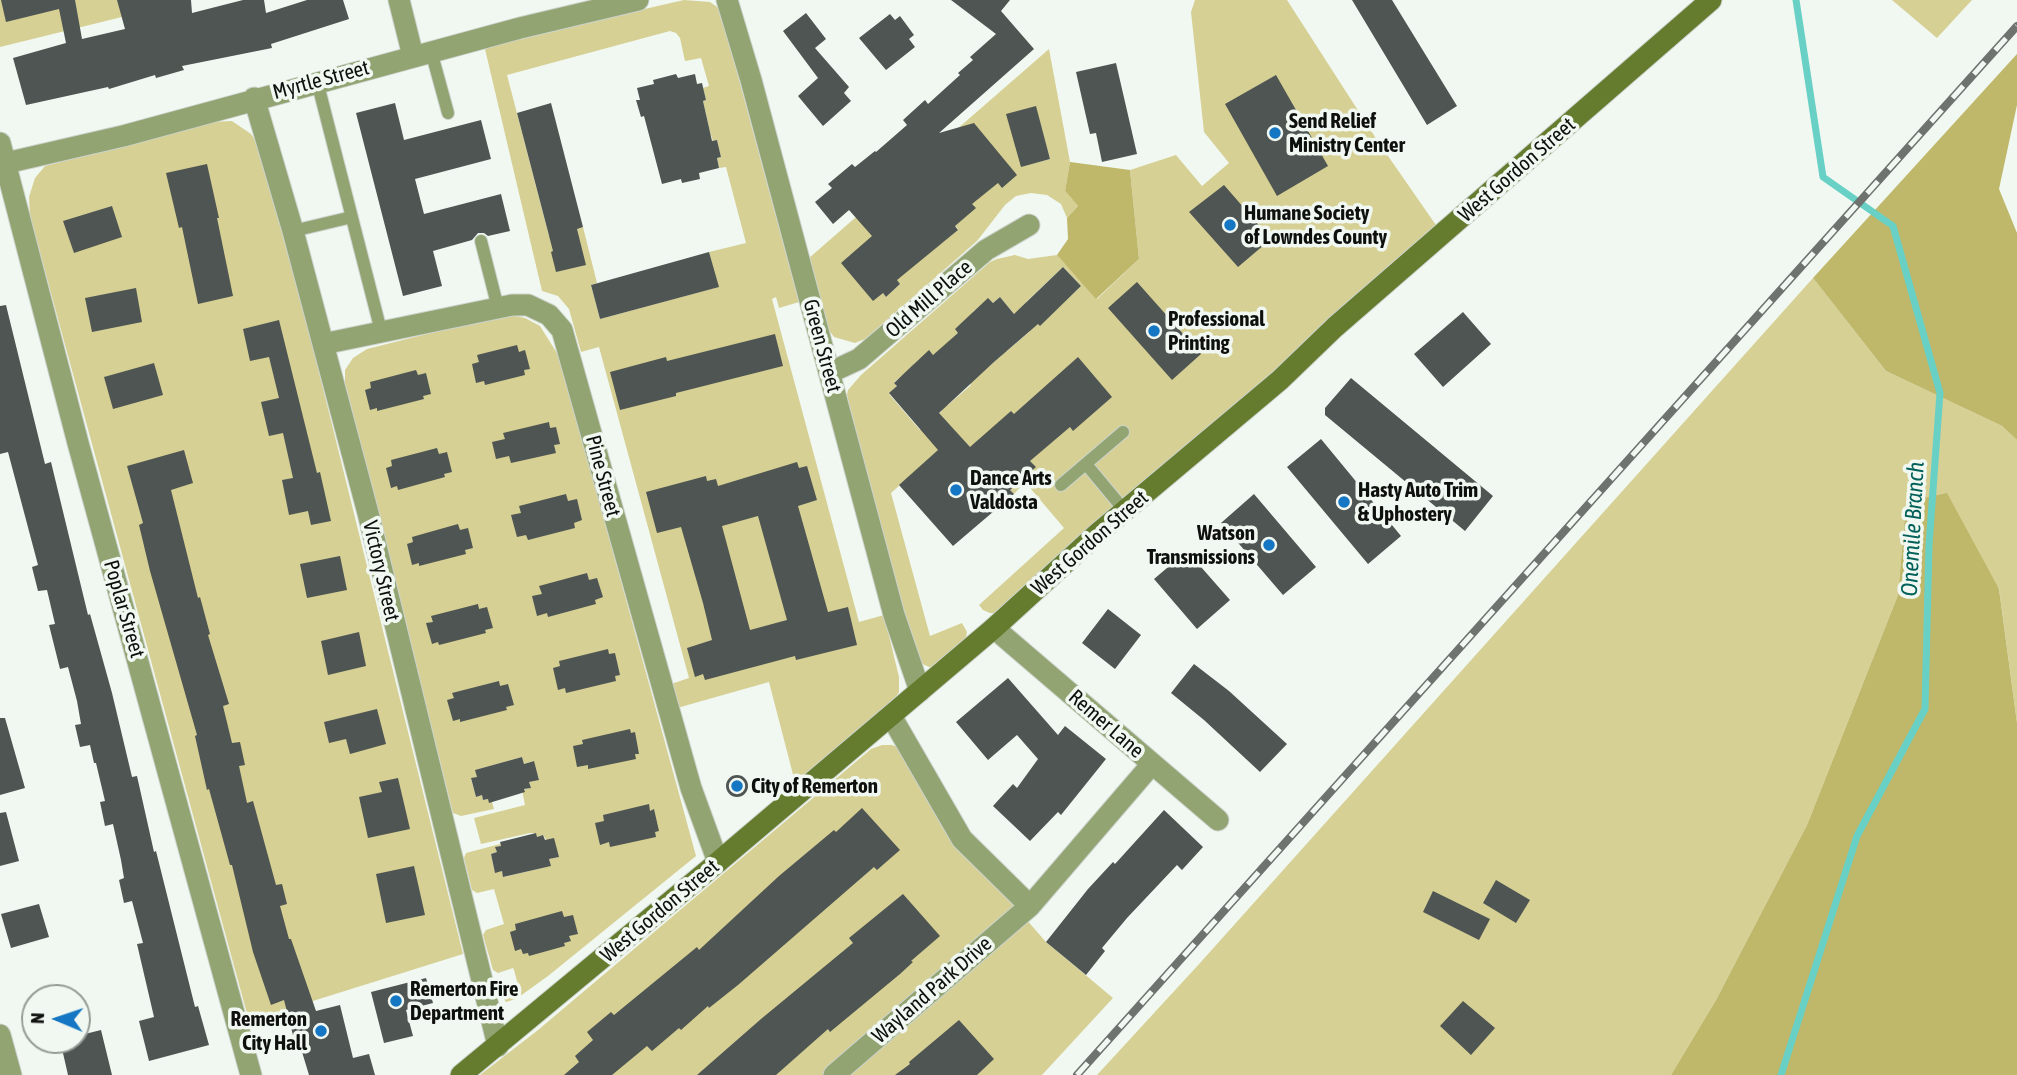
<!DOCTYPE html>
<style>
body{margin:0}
#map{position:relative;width:2017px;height:1075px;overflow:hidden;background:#f1f8f1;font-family:"Asap Condensed",sans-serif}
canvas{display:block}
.north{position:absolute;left:21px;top:984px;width:70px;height:70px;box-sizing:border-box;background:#f1f8f1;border:2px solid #969b96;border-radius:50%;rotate:272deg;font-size:19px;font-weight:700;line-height:28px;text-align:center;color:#0e100e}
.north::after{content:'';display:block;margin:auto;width:24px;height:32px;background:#1577c3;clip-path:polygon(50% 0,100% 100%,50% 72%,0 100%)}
</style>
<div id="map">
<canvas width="2017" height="1075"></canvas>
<div class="north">N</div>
</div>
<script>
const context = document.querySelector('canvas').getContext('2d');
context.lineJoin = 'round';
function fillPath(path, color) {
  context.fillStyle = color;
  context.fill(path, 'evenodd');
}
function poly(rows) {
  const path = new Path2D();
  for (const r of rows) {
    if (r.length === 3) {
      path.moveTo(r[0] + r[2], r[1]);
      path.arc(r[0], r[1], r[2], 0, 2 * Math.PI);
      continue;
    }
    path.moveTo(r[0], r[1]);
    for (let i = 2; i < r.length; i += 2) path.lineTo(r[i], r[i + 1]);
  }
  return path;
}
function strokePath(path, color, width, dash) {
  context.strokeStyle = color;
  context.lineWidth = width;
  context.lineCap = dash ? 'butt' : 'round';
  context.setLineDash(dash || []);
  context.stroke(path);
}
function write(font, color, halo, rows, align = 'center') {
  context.font = font + ' "Asap Condensed",sans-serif';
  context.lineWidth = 7;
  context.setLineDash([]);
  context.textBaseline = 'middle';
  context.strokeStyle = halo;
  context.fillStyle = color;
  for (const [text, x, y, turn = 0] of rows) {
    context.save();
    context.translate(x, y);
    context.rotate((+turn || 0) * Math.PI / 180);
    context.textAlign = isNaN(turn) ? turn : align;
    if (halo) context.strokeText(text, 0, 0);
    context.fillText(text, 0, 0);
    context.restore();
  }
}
fillPath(poly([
 [0,0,191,0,0,47],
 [684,0,710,2,720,9,799,302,779,308,776,297,772,299,859,622,884,615,899,677,899,692,893,701,796,786,769,682,677,708,671,684,689,678,599,347,581,352,569,309,558,296,542,291,485,49,544,32],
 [670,31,676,33,680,38,685,61,701,58,709,86,703,88,706,100,703,101,710,132,713,141,717,140,721,157,717,158,719,168,726,167,746,243,709,252,718,287,600,319,591,285,597,283,583,227,549,236,507,75],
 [1195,0,1287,0,1379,143,1438,228,1176,459,997,613,990,613,983,610,979,605,1064,528,1025,482,1014,494,957,434,891,493,930,636,962,623,967,632,965,641,937,666,929,667,918,662,913,652,847,395,848,390,861,375,990,262,997,259,1015,255,1028,259,1057,255,1097,299,1139,259,1130,170,1176,155,1202,186,1229,163,1204,132,1191,12],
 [1063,267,1081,286,1040,325,1026,302],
 [1000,297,1029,332,1007,351,973,312,988,299,993,303],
 [969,318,1001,356,980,374,958,333],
 [941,349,971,385,948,405,914,364,929,351,933,355],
 [908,371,942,411,920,430,889,394,897,386,894,382],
 [1892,0,1972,0,1937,38],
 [1049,49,1070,162,1065,191,1078,206,1067,218,1061,204,1047,195,1031,193,1016,196,1005,205,977,241,865,339,855,343,834,337,828,329,809,258],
 [1035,106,1050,159,1031,164,1029,157],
 [922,187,958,229,942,243],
 [865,243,900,284,886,297,883,293],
 [232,121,251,134,265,154,463,954,249,1021,30,216,29,197,35,178,45,166,209,122],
 [1813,278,1886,371,2002,426,2017,440,2017,723,1999,588,1906,502,1898,595,1807,825,1716,1000,1671,1075,1097,1075,1200,963],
 [506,314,525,318,540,326,560,358,696,856,548,976,516,999,506,1002,500,993,505,988,518,985,514,970,513,968,498,973,493,970,483,935,486,930,504,924,494,889,477,893,472,890,464,858,466,853,500,844,501,846,496,847,497,852,491,854,495,872,502,871,504,877,550,866,549,859,558,857,543,835,537,837,535,833,530,833,481,844,474,818,525,805,522,790,530,788,529,782,539,779,533,761,524,764,522,757,476,770,477,777,471,779,476,797,482,795,483,800,488,799,492,802,494,809,461,816,453,813,345,383,345,370,353,358,367,349],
 [882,745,892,745,904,750,977,863,1046,942,1113,998,1042,1075,480,1075,538,1030,871,749]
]), '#d6d095');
fillPath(poly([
 [2017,54,2017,105,1999,189,2017,233,2017,440,2002,426,1886,371,1813,278],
 [1070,162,1130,170,1139,259,1096,299,1057,255,1068,239,1067,218,1078,206,1065,191],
 [1947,493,1999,589,2017,723,2017,1075,1671,1075,1716,1000,1807,825,1898,595,1906,502]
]), '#bfb76a');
strokePath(poly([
 [1781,1075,1857,836,1925,709,1929,545,1940,393,1893,226,1823,177,1796,0]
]), '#68d0c5', 7);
fillPath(poly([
 [1,0,75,0,82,39,125,29,117,0,191,0,192,13,243,0,264,0,266,13,307,0,343,0,349,19,271,44,272,48,182,66,184,70,156,78,155,75,109,89,108,87,26,105,13,58,66,43,59,9,6,22],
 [951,0,1010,0,1001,11,1034,49,939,133,974,123,1017,175,1002,188,998,183,972,204,976,208,955,226,958,230,897,280,900,284,886,297,883,293,873,301,841,263,872,236,849,210,833,224,815,202,832,188,828,184,852,164,855,167,875,151,876,152,907,125,903,120,925,100,928,104,960,75,958,73,973,60,970,57,996,34],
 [1352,0,1392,0,1457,106,1427,125],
 [806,13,826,39,815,48,849,87,844,93,851,101,823,126,798,96,818,78,783,31],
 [890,14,895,20,900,16,914,35,909,39,915,47,886,70,859,38],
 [1116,63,1137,154,1102,162,1096,133,1090,134,1076,72],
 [676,74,678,78,695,74,697,84,702,83,706,100,703,101,712,141,717,140,721,157,717,158,719,168,699,173,700,179,682,183,681,179,662,184,644,116,641,117,636,100,640,100,637,88,654,84,653,80],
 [1276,75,1328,166,1277,196,1225,104],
 [395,103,404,140,481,120,491,159,415,179,424,214,501,194,510,231,488,236,484,233,478,233,472,240,433,251,442,286,403,296,356,113],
 [551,103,583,227,577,229,586,265,556,272,551,252,553,251,517,113],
 [1036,106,1050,159,1021,167,1006,114],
 [207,164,219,218,217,218,233,296,198,304,182,227,179,228,166,173],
 [1224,185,1271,239,1238,267,1189,212],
 [112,206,122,237,74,253,63,221],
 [709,252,719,287,600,319,591,285],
 [1063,267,1081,286,1040,326,1038,324,994,362,939,413,970,447,1011,411,1014,414,1078,357,1112,397,1073,431,1070,427,1030,461,1036,467,1010,490,1014,494,953,546,899,485,938,450,889,393,897,386,894,383,914,364,929,350,933,355,958,333,955,329,988,298,993,303,1000,297,1014,314],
 [1137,282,1201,354,1172,380,1108,308],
 [136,288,142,322,92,332,85,298],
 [6,305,45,464,51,462,88,615,90,614,112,693,132,777,137,776,154,852,156,851,195,1007,198,1006,209,1045,149,1061,139,1021,154,1017,137,944,143,943,132,901,124,903,119,880,124,878,121,860,113,824,105,826,100,802,105,801,96,763,94,763,90,745,80,747,75,725,81,724,77,701,68,667,60,669,49,625,55,624,47,590,38,591,32,567,38,565,8,452,0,454,0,306],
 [1463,312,1491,344,1443,387,1414,354],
 [279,320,317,473,320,472,331,521,311,525,308,511,289,515,282,480,293,478,283,433,269,436,261,402,279,398,269,357,250,361,243,329],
 [775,334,783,366,676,393,676,396,620,410,610,372,666,357,667,361],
 [517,345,519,352,525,350,530,369,524,370,525,375,485,385,484,381,476,383,472,364,479,362,477,355],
 [154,363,163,395,113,409,104,377],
 [416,370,418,375,426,373,431,394,423,396,424,399,377,411,377,408,370,410,365,390,371,388,370,382],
 [1351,378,1493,496,1465,531,1325,415,1325,408],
 [549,422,550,428,556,427,560,444,554,445,556,453,511,463,509,456,496,459,492,442,505,439,503,433],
 [1321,439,1401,536,1368,564,1287,467],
 [437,448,439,454,447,452,452,472,444,474,445,477,398,490,397,486,391,488,386,468,392,466,391,460],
 [184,450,193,483,171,490,198,598,200,597,210,634,208,635,229,704,223,706,232,743,240,742,245,765,239,766,247,803,253,801,276,885,282,884,287,904,280,906,289,939,291,939,316,1011,340,1005,353,1058,369,1054,375,1075,309,1075,299,1042,295,1043,284,1000,271,1005,253,952,232,865,230,865,209,789,207,790,195,736,197,735,150,571,139,525,143,523,127,466],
 [797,462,799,468,807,466,817,500,798,506,828,612,848,607,857,645,796,660,795,656,705,680,703,674,695,677,687,648,712,640,703,603,681,527,657,533,646,492,706,476,707,481,716,479,718,486],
 [758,516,787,620,750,630,722,526],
 [566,494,568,501,577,499,582,520,574,523,575,528,528,540,526,535,517,537,511,515,521,513,519,506],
 [1254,494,1316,567,1283,595,1221,523],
 [458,524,460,530,468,528,473,548,465,550,466,554,419,566,419,563,412,565,407,544,413,542,412,537],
 [1187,551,1230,600,1197,629,1154,579],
 [340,556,347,590,307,598,300,564],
 [587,573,589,580,597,578,603,597,595,600,596,604,548,617,547,613,537,616,532,596,542,594,539,586],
 [478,604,479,609,487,607,493,628,485,630,486,633,439,645,438,642,432,644,426,623,433,622,431,616],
 [1108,609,1141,635,1115,669,1082,643],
 [359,632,366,666,328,675,321,641],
 [608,649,609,654,615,653,620,675,615,676,616,681,566,693,565,688,558,690,553,668,560,666,559,661],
 [1194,664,1229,691,1287,744,1260,772,1204,720,1171,693],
 [1008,678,1058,735,1065,726,1106,759,1061,815,1058,812,1030,841,993,806,1013,784,1017,788,1038,759,1017,735,988,760,956,722],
 [499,681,500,686,508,684,514,705,506,707,507,710,460,722,460,719,453,721,447,700,454,698,452,693],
 [377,709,386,744,350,754,346,739,329,743,324,722],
 [0,718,5,718,25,788,0,795],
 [630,729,631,733,635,732,639,754,635,754,636,759,588,769,588,765,577,767,573,746,583,744,582,740],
 [522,757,524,764,534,761,539,780,529,782,531,788,524,789,525,792,489,803,488,799,483,800,482,795,476,797,471,778,477,777,475,770],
 [737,786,11],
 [398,778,410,829,368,838,359,797,382,792,379,782],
 [649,804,650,811,654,809,659,831,655,832,656,837,610,847,609,842,600,845,595,823,604,821,603,815],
 [862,808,900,850,877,870,874,867,738,985,709,1008,708,1006,681,1030,679,1028,652,1051,647,1046,612,1075,564,1075,579,1062,575,1056,593,1040,587,1032,611,1012,614,1015,697,947,699,950,779,876,834,830,836,832],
 [1164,810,1203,847,1182,870,1177,865,1127,918,1102,948,1105,951,1086,975,1046,942,1088,889,1113,862,1115,864],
 [6,812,19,861,0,866,0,813],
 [536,833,537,837,543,835,545,840,554,838,559,857,549,859,551,866,503,877,502,871,495,873,491,854,497,852,495,847,501,846,500,842],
 [414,866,425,915,386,923,376,874],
 [1496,880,1530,900,1516,923,1483,903],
 [1433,891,1490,919,1479,940,1423,912],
 [903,894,940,936,911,961,913,962,900,974,830,1032,828,1029,776,1075,697,1075,761,1019,853,943,849,938],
 [39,904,49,937,11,948,1,914],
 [562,911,564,917,573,915,578,934,569,936,571,941,564,943,565,946,529,956,528,953,523,954,521,949,515,951,510,932,516,930,515,924],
 [426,978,433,1003,406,1010,413,1036,384,1043,371,992],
 [1463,1001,1495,1028,1471,1055,1440,1026],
 [959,1020,994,1059,977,1075,895,1075,910,1064,909,1062],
 [101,1030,112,1075,68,1075,60,1040,77,1040,77,1036]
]), '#4e5552');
const lane = poly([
 [431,51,448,113],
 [317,81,381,331],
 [293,231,352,217],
 [481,241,498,308],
 [1086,464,1125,511],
 [1061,485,1123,432]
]);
const street = poly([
 [399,0,413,56],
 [727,0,751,80,894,615,920,691],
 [254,98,293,231,368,513,498,1046],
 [0,143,78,443,251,1075],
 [6,163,123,136,520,28,638,0],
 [323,344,512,305,528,305,549,315,562,330,691,788,718,862],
 [829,373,859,359,986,250,1029,225],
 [994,628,1218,820],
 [891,716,962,839,1030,906],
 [0,1035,11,1075],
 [834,1075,1030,906,1152,764]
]);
const secondary = poly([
 [461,1075,718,862,994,628,1098,533,1280,380,1335,327,1711,0]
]);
strokePath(lane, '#cdd3cd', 14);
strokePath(street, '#cdd3cd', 23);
strokePath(secondary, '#cdd3cd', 23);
strokePath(lane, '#93a473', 12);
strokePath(street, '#93a473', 21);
strokePath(secondary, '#657c2e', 21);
const rail = poly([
 [1077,1075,2017,26]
]);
strokePath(rail, '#6f736f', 8);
strokePath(rail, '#f1f8f1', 5, [16]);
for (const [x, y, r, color] of [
 [1275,133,7,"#1577c3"],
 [1230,225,7,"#1577c3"],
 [1154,331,7,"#1577c3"],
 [956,490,7,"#1577c3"],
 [1344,502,7,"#1577c3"],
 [1269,545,7,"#1577c3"],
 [737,786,7,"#1577c3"],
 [396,1001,7,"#1577c3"],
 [321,1031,7,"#1577c3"]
]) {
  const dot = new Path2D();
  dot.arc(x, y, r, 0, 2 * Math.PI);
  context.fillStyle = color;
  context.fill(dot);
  strokePath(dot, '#f1f8f1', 2.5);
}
write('21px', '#0e100e', '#f1f8f1', [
 ["Myrtle Street",321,80,-15],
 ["West Gordon Street",1517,170,-41],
 ["Old Mill Place",929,299,-41],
 ["Green Street",822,346,75],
 ["Pine Street",603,476,75],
 ["West Gordon Street",1090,543,-41],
 ["Victory Street",381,571,77],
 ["Poplar Street",124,609,74],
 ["Remer Lane",1106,724,41],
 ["West Gordon Street",660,911,-40],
 ["Wayland Park Drive",932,990,-41]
]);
write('bold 21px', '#0e100e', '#f1f8f1', [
 ["Send Relief",1289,121],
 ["Ministry Center",1289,145],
 ["Humane Society",1244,213],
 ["of Lowndes County",1244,237],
 ["Professional",1168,319],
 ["Printing",1168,343],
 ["Dance Arts",970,478],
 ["Valdosta",970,502],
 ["Hasty Auto Trim",1358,490],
 ["& Uphostery",1358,514],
 ["Watson",1255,533,"right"],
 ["Transmissions",1255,557,"right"],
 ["City of Remerton",751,786],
 ["Remerton Fire",410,989],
 ["Department",410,1013],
 ["Remerton",307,1019,"right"],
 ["City Hall",307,1043,"right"]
], 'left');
write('italic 23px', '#01615a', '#f1f8f1', [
 ["Onemile Branch",1913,529,-87]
]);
</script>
